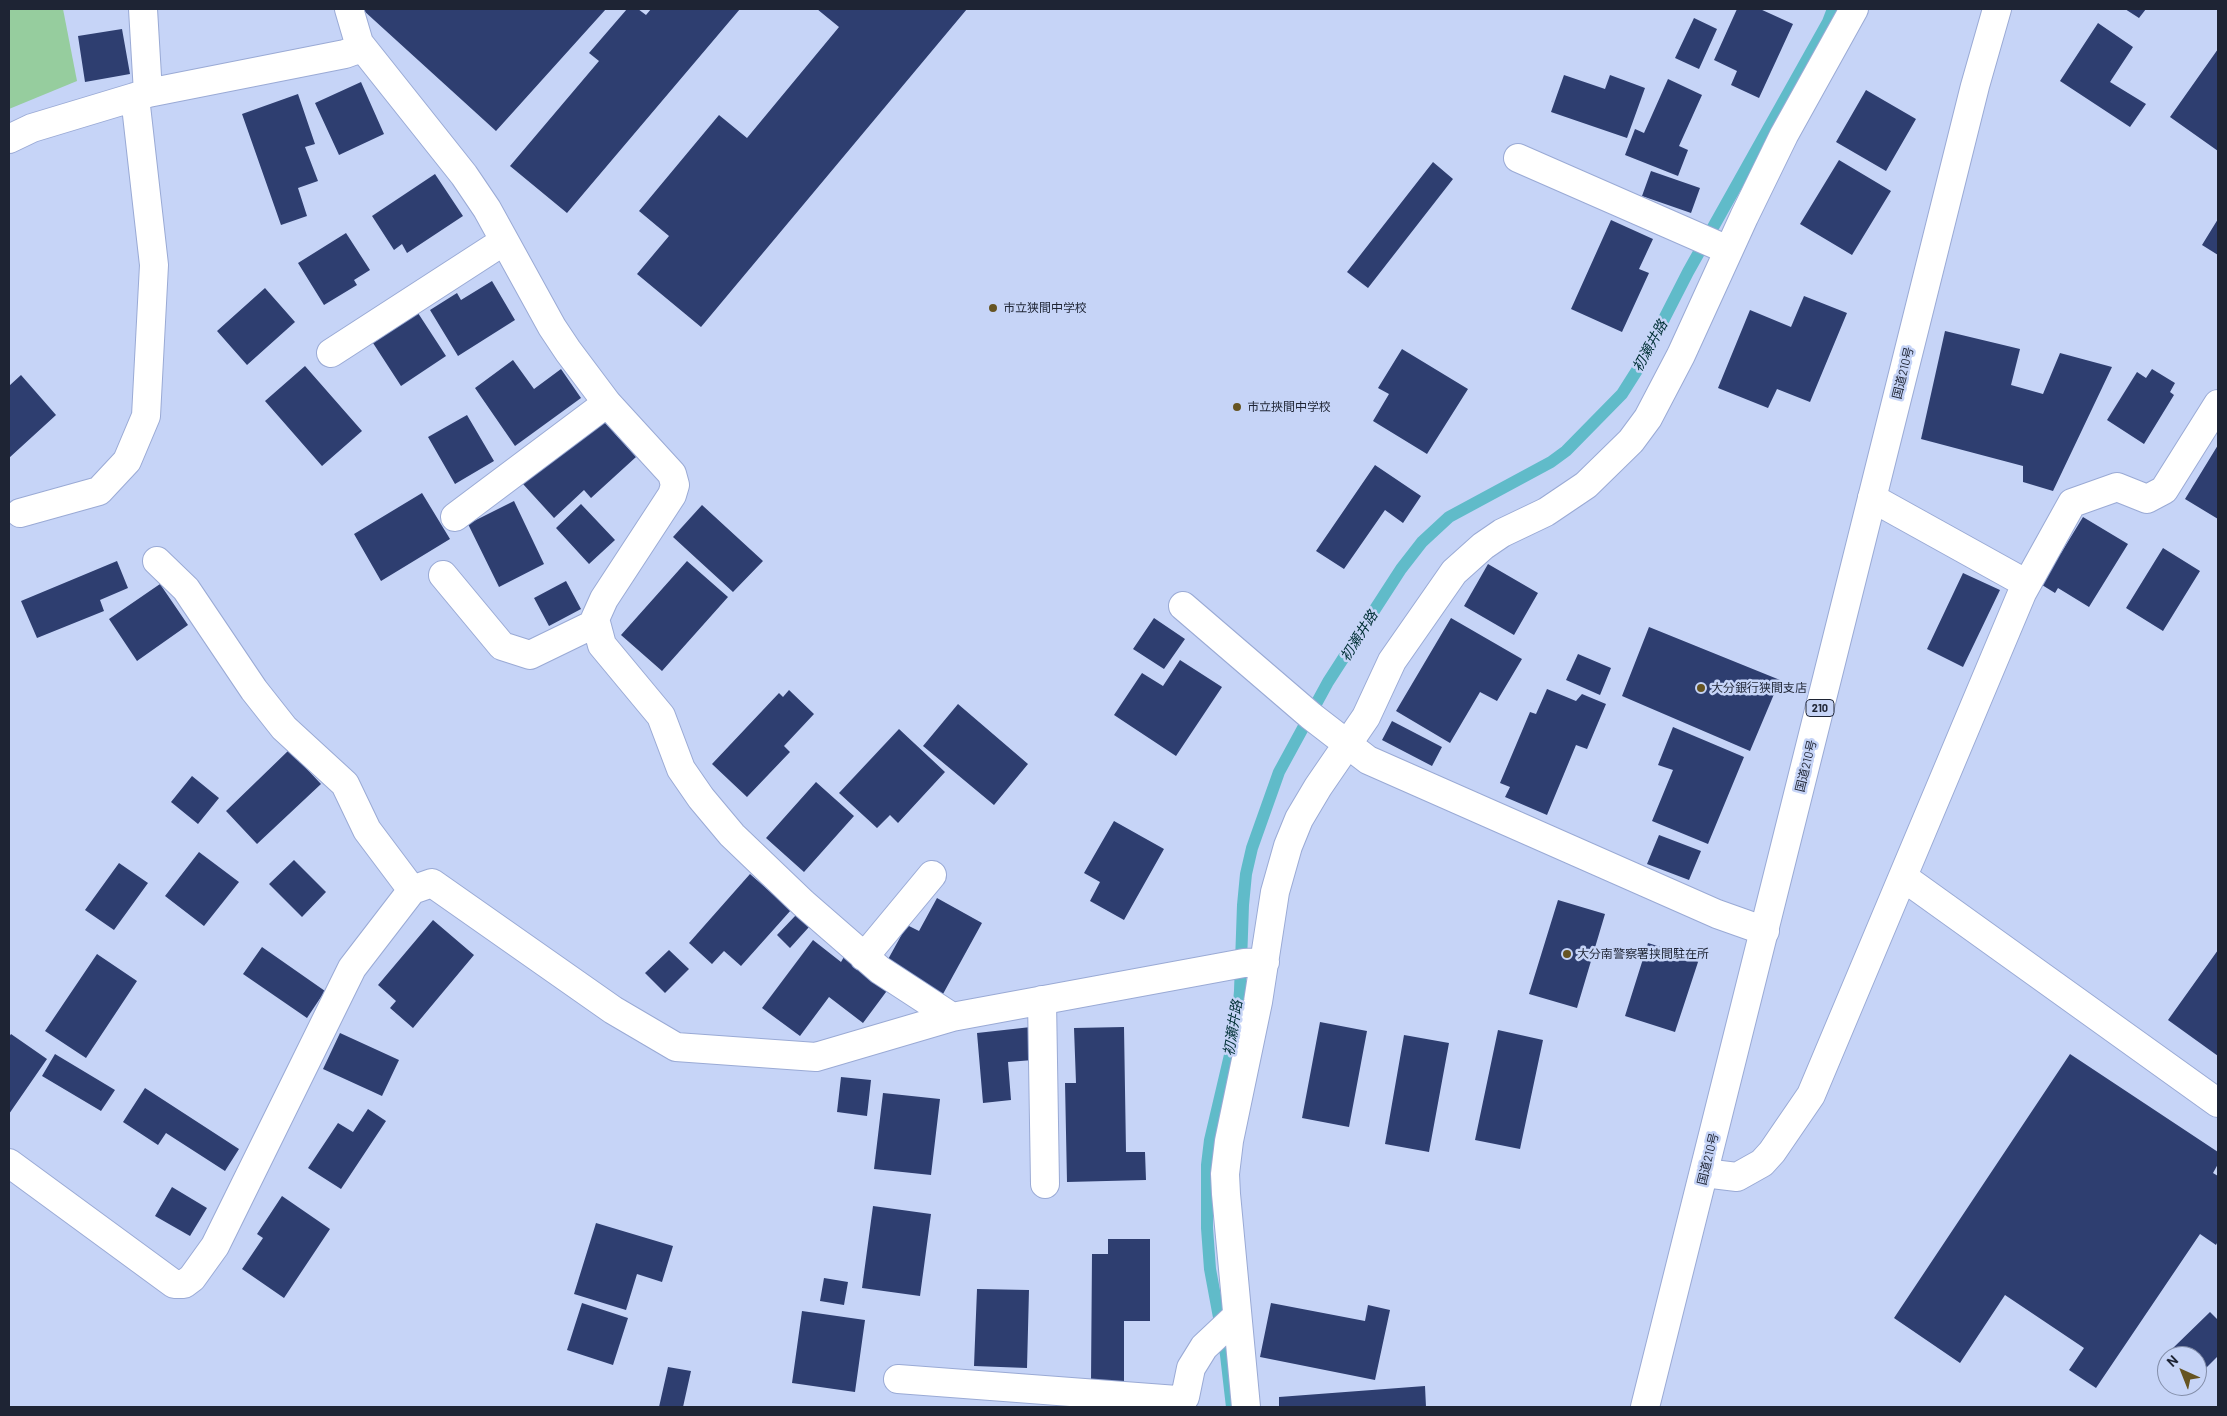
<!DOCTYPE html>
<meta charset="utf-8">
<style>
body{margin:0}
#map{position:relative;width:2227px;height:1416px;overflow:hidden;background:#c6d4f7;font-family:Barlow,sans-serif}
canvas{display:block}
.frame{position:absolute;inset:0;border:10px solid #1e2434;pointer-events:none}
.north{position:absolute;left:2157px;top:1346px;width:50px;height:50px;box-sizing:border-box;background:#c6d4f7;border:1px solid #838ea9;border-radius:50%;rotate:316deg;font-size:14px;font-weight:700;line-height:20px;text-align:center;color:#1e2434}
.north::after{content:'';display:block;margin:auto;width:18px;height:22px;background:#665422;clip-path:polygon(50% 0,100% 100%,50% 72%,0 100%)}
</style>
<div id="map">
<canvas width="2227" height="1416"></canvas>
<div class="frame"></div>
<div class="north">N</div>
</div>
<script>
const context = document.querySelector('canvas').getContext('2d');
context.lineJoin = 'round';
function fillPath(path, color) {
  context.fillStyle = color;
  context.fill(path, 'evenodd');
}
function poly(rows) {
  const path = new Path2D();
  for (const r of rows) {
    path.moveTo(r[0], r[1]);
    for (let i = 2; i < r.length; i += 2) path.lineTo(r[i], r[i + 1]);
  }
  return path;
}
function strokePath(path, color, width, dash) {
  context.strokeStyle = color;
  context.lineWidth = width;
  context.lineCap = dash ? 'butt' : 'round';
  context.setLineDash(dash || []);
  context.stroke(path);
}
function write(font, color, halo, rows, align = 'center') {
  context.font = font + ' Barlow,"Noto Sans JP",sans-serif';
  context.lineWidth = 5;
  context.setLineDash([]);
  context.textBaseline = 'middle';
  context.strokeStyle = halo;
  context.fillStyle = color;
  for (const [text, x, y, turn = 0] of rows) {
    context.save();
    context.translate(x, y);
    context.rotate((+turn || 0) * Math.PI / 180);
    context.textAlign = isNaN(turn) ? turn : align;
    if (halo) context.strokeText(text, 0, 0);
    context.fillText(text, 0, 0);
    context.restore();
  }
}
fillPath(poly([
 [9,9,63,9,77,81,9,109]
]), '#96cd9e');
strokePath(poly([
 [1232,1407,1226,1355,1210,1269,1207,1228,1207,1165,1210,1140,1237,1025,1240,991,1243,905,1246,874,1252,848,1279,772,1328,682,1357,637,1401,569,1422,542,1449,517,1551,462,1566,451,1622,394,1641,364,1688,272,1828,22,1833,9]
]), '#60bbc9', 12);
fillPath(poly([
 [364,9,606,9,496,131,363,10],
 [627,9,638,9,646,15,651,9,740,9,567,213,510,166,599,61,589,53],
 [817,9,967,9,701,327,637,274,669,236,639,211,719,115,747,138,839,27],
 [1737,9,1760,9,1793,24,1759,98,1731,85,1737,71,1714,60],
 [2125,9,2146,9,2139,18],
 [1694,18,1717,29,1699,69,1675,58],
 [2098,23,2133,47,2110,82,2146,104,2130,127,2060,81],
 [122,29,130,74,85,82,78,36],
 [2218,49,2218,151,2170,117],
 [1564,75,1605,89,1610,75,1645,88,1627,138,1551,112],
 [1668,79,1702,95,1679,146,1688,150,1678,176,1625,155,1635,129,1644,133],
 [361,82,384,134,339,155,315,103],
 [1866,90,1916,119,1886,171,1836,142],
 [298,94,315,144,305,147,318,181,298,188,307,216,281,225,242,114],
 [1839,160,1891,191,1852,255,1800,224],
 [1433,162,1453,179,1368,288,1347,272],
 [1651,171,1700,188,1691,213,1642,196],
 [435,174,463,216,407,253,402,244,394,250,372,216],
 [2218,219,2218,255,2202,245],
 [1611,220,1653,239,1639,269,1649,273,1622,332,1571,309],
 [346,233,370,270,354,280,357,285,324,305,298,263],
 [492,281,515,320,458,356,430,310,457,293,461,300],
 [265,288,295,322,247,365,217,331],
 [1804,296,1847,313,1810,402,1777,389,1768,408,1718,388,1750,310,1791,327],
 [418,313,446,356,401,386,373,343],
 [1945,331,2020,349,2011,385,2043,394,2060,353,2112,367,2053,491,2023,482,2023,466,1921,439],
 [1402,349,1468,389,1427,454,1373,421,1389,394,1378,388],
 [513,360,534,389,561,369,581,398,515,446,475,388],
 [305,366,362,431,322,466,265,401],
 [2152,369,2175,383,2170,392,2174,395,2144,444,2107,420,2137,372,2146,378],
 [21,375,56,415,9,458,9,386],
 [467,415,494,461,455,484,428,437],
 [599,416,636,457,591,498,584,490,554,518,523,484],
 [2218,445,2218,519,2185,499],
 [1375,465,1421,496,1403,523,1385,510,1344,569,1316,551],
 [422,493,450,539,381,581,354,534],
 [514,501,544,564,499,587,468,524],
 [581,504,615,540,589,564,556,528],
 [702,505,763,561,733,592,673,537],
 [2083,517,2128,544,2089,607,2058,588,2055,593,2034,580,2053,549,2061,553],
 [2163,548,2200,571,2163,631,2126,608],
 [117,561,128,588,100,600,104,611,37,638,21,601],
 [687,561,728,597,662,671,621,635],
 [1488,564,1538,593,1514,635,1464,606],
 [1963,573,2000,590,1963,667,1927,649],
 [566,581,581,609,549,626,534,598],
 [160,584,188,625,137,661,109,619],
 [1154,618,1185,639,1164,669,1133,649],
 [1451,618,1522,659,1497,701,1480,692,1450,743,1396,711],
 [1649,627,1780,680,1750,751,1622,696],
 [1578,654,1611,668,1600,695,1566,680],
 [1180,660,1222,687,1176,756,1114,715,1142,673,1163,686],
 [1547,689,1576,701,1582,694,1606,704,1587,749,1576,745,1547,815,1505,797,1510,787,1500,783,1530,712,1536,714],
 [789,690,814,714,784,746,790,752,747,797,712,764,779,693,783,697],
 [958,704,1028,764,994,805,923,746],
 [1392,721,1442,747,1432,766,1382,740],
 [1673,727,1744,757,1708,844,1652,821,1673,770,1658,765],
 [899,729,945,772,898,823,890,815,877,828,839,793],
 [289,750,321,784,257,844,226,811],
 [192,776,219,798,198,824,171,802],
 [816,782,854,816,804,872,766,838],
 [1114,821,1164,849,1124,920,1090,901,1100,882,1084,873],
 [1659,835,1701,851,1689,880,1647,864],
 [199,852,239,882,204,926,165,896],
 [294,860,326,892,302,917,269,884],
 [119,863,148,883,114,930,85,910],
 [750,874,791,910,741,966,724,951,712,964,689,943],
 [937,898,982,923,943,994,886,963,907,925,919,931],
 [1558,900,1605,914,1577,1008,1529,994],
 [796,915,809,927,790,948,777,935],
 [433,920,474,955,413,1028,390,1008,396,1001,378,985],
 [813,940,841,962,845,955,889,988,863,1023,829,997,800,1036,762,1008],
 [1648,943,1699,959,1675,1032,1625,1016],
 [262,947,325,991,307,1018,243,974],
 [669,950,689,969,665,993,645,973],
 [2218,950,2218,1056,2168,1020],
 [97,954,137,981,86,1058,45,1031],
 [1320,1022,1367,1031,1349,1127,1302,1118],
 [1031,1027,1033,1060,1008,1062,1011,1100,983,1103,977,1033],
 [1124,1027,1126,1152,1145,1152,1146,1180,1067,1182,1065,1083,1076,1083,1074,1028],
 [1498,1030,1543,1040,1520,1149,1475,1140],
 [340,1033,399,1060,382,1096,323,1069],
 [11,1034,47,1059,9,1114,9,1037],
 [1404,1035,1449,1043,1429,1152,1385,1144],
 [55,1054,115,1090,101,1111,42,1076],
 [2070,1054,2218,1152,2218,1164,2213,1173,2218,1176,2218,1241,2216,1245,2200,1234,2096,1388,2069,1370,2084,1348,2005,1295,1960,1363,1894,1318],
 [841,1077,871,1080,867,1116,837,1112],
 [145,1088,239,1149,225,1171,166,1133,158,1145,123,1122],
 [883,1093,940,1099,931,1175,874,1169],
 [368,1109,386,1121,341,1189,308,1168,338,1123,353,1132],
 [172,1187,207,1208,190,1236,155,1216],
 [282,1196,330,1229,284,1298,242,1269,263,1238,257,1234],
 [873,1206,931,1214,920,1296,862,1288],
 [596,1223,673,1246,662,1282,637,1274,626,1310,574,1294],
 [1108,1239,1150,1239,1150,1321,1124,1321,1124,1382,1091,1382,1092,1254,1108,1254],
 [824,1278,848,1282,844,1305,820,1301],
 [977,1289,1029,1290,1027,1368,974,1366],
 [582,1303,628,1318,613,1365,567,1350],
 [1271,1303,1365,1321,1368,1305,1390,1310,1375,1380,1260,1357],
 [802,1311,865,1320,855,1392,792,1383],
 [2210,1312,2218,1320,2218,1356,2199,1375,2197,1372,2197,1356,2181,1356,2173,1348],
 [668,1367,691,1371,683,1407,659,1407],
 [1425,1386,1426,1407,1279,1407,1279,1397]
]), '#2e3e70');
const minor = poly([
 [143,9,148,93],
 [359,43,464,175,487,209,552,327,568,351,607,403,672,474,675,485,672,495,604,599,595,619,602,645,661,716,681,769,701,798,732,835,803,903,880,970,952,1017],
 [9,139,32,128,148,93,345,54,356,50,359,43,349,9],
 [1518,158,1728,250],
 [331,353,504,241],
 [1872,498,2027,584],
 [20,513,99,491,127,461,146,416,154,265,135,97],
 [455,517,607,403],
 [157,561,186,589,254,690,284,728,345,784,367,830,412,890],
 [443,575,502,646,530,655,596,623],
 [1183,606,1311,716,1368,760,1717,914,1765,931],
 [1903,877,2218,1103],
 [864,957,932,875],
 [1042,1000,1045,1184],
 [9,1163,174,1284,184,1284,192,1278,215,1246,352,968,412,890,432,883,613,1010,676,1047,816,1057,952,1017,1244,963,1265,962],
 [1704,1173,1737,1177,1762,1163,1772,1152,1811,1095,2022,593,2072,503,2117,487,2147,499,2164,490,2218,404],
 [898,1379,1177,1400,1185,1397,1191,1368,1204,1347,1237,1316],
 [1246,1407,1226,1194,1225,1174,1229,1141,1258,1002,1275,892,1288,846,1299,819,1318,787,1366,717,1392,661,1454,572,1483,546,1502,533,1546,512,1586,485,1631,441,1648,418,1681,355,1744,217,1784,135,1854,9]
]);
const highway = poly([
 [1645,1407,1975,86,1997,9]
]);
strokePath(minor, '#9aaad5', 30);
strokePath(highway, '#9aaad5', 30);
strokePath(minor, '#fff', 28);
strokePath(highway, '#fff', 28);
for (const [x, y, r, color] of [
 [993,308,5,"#665422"],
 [1237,407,5,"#665422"],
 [1701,688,5,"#665422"],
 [1567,954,5,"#665422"]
]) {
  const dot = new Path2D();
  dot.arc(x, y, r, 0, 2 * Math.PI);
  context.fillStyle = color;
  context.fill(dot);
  strokePath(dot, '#c6d4f7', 2);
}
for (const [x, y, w] of [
 [1820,708,28]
]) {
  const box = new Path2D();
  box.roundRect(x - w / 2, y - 8.5, w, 17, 4);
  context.fillStyle = '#c6d4f7';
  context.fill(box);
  strokePath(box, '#1e2434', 1);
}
write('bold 11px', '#1e2434', null, [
 ["210",1820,708]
]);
write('12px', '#1e2434', '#c6d4f7', [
 ["市立狭間中学校",1003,308],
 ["市立挾間中学校",1247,407],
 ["大分銀行狭間支店",1711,688],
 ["大分南警察署挟間駐在所",1577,954]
], 'left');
write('12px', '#1e2434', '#c6d4f7', [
 ["国道210号",1903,373,-76],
 ["国道210号",1806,766,-76],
 ["国道210号",1708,1159,-76]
]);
write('italic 14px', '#013036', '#c6d4f7', [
 ["初瀬井路",1650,346,-61],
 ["初瀬井路",1359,636,-58],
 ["初瀬井路",1233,1028,-81]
]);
</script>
